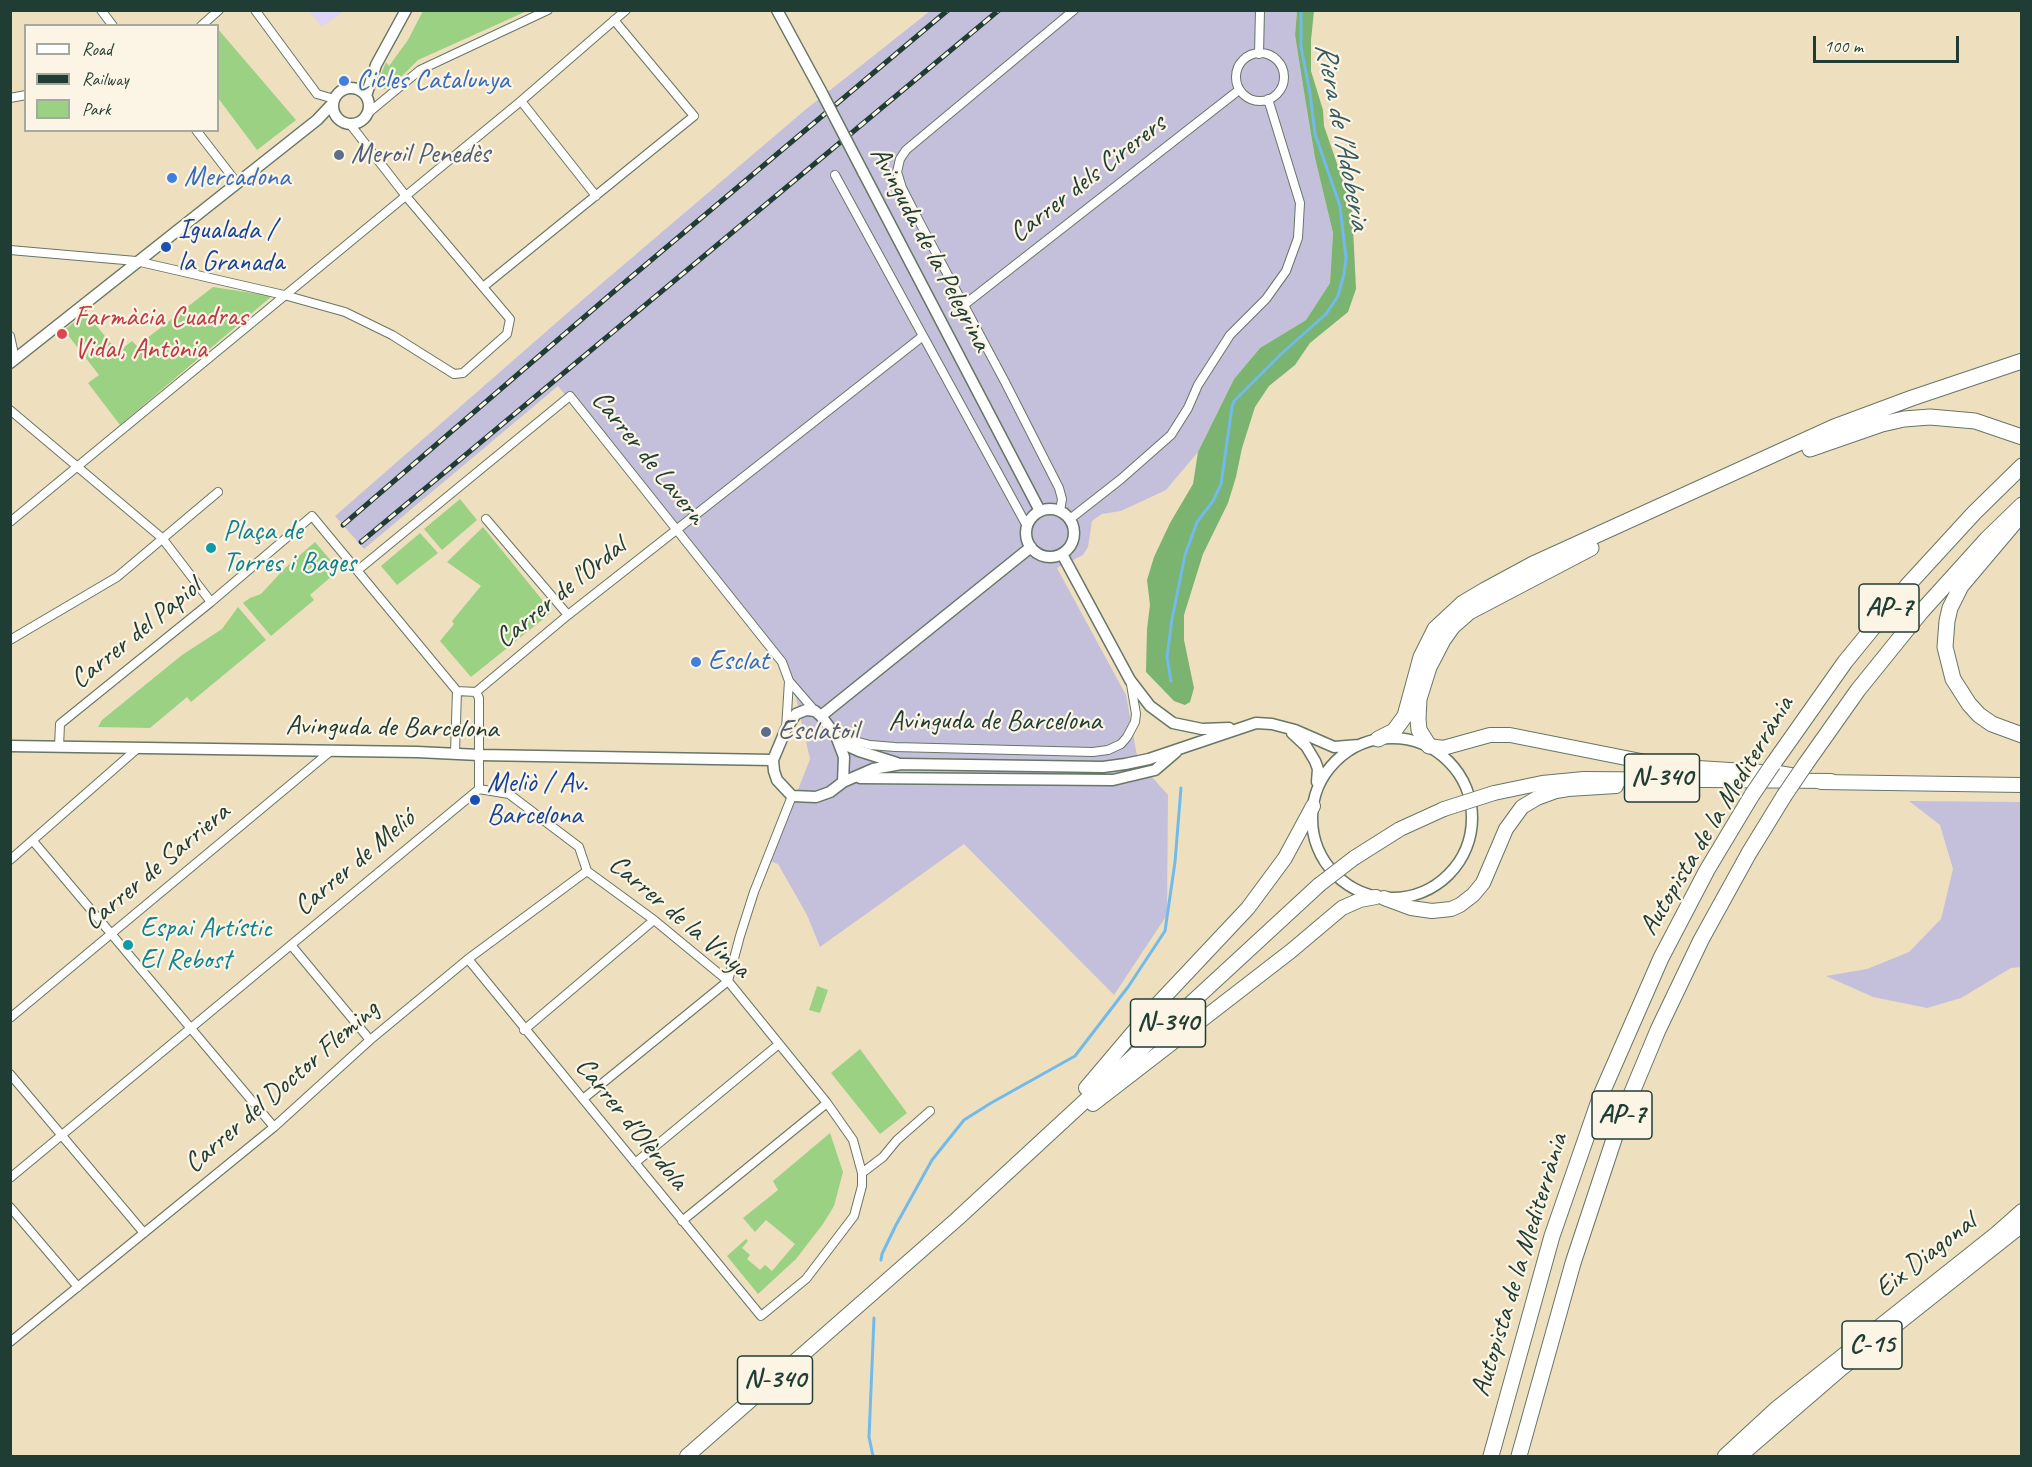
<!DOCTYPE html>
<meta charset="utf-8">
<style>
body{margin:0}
#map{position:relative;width:2032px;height:1467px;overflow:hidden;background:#eee0bf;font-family:Caveat,sans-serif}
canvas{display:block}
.frame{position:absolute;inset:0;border:12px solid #1f3d34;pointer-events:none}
.legend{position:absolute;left:24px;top:24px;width:195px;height:108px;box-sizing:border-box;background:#fcf5e5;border:2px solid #a4ab9e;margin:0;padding:8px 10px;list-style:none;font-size:18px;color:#1f3d34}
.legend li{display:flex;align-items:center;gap:12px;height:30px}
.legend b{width:30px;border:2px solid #a4ab9e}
.scale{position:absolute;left:1813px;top:36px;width:146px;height:27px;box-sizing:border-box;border:3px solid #1f3d34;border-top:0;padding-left:8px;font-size:18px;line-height:21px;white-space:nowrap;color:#1f3d34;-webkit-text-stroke:4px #fcf5e5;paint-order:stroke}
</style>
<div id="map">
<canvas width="2032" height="1467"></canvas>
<div class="frame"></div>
<ul class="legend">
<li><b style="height:8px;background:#fff"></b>Road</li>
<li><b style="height:8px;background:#1f3d34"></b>Railway</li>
<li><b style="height:16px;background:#9ad183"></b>Park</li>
</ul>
<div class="scale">100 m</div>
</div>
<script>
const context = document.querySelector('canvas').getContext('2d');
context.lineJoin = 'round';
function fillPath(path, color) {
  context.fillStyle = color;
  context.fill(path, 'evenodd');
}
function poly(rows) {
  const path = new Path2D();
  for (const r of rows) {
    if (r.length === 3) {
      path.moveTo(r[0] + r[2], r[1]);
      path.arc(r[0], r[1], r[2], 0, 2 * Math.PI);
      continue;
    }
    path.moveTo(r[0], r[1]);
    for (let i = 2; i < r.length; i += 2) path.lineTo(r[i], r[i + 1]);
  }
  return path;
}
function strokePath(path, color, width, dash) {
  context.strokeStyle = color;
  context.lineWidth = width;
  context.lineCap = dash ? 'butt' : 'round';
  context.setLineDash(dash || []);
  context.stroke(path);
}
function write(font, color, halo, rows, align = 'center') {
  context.font = font + ' Caveat,sans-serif';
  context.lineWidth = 4.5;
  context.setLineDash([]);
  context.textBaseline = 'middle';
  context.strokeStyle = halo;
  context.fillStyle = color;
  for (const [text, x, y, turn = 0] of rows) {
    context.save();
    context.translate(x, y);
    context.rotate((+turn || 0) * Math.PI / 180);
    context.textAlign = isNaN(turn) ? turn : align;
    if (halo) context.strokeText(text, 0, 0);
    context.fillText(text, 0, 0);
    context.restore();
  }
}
fillPath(poly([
 [309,11,344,11,322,27]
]), '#e0d4f4');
fillPath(poly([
 [930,11,1297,11,1295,35,1305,98,1315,158,1333,233,1330,283,1306,320,1260,348,1234,379,1198,452,1166,490,1121,511,1102,514,1092,521,1088,547,1083,555,1057,568,1126,695,1138,761,1168,795,1167,915,1114,995,964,844,820,947,807,915,778,864,770,861,810,759,791,676,558,386,364,549,335,516,580,302,805,110],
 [1909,801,2021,802,2021,967,2011,968,1961,998,1927,1008,1873,997,1826,976,1867,969,1909,952,1941,919,1953,869,1940,825]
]), '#c4c0db');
fillPath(poly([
 [423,11,423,10,527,11,418,60,391,87,384,89,378,82,386,62,389,66,408,40],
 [218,29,296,120,257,150,218,98],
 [213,287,272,296,120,425,88,383,99,375,64,330,86,313,118,352,132,341,137,346],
 [460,499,477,520,442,550,424,529],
 [483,527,552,612,471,677,440,641,454,624,452,621,481,586,447,562],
 [420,533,438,553,397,585,381,566],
 [315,542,339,570,310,595,314,600,271,636,243,603,250,598,261,594,284,569],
 [238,607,266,640,191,702,187,697,150,728,98,727,102,720,182,655,222,629],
 [817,986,828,990,820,1013,809,1010],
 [860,1049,907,1113,880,1134,831,1073],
 [830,1133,843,1172,834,1206,823,1224,796,1259,758,1294,727,1256,746,1239,748,1241,742,1248,750,1255,747,1259,760,1270,765,1265,772,1271,795,1244,766,1220,755,1232,743,1218,778,1190,773,1181]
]), '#9ad183');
fillPath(poly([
 [1297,11,1314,11,1311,40,1311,71,1323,110,1324,126,1352,207,1356,289,1348,312,1310,343,1295,365,1269,386,1255,407,1242,448,1236,477,1228,503,1203,554,1184,615,1184,640,1194,688,1190,702,1185,705,1174,701,1146,672,1147,629,1150,605,1147,580,1154,557,1170,523,1193,484,1198,452,1234,379,1260,348,1306,320,1330,283,1333,233,1315,158,1305,98,1295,35]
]), '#7bb371');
strokePath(poly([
 [1171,681,1167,657,1172,619,1185,555,1197,522,1213,501,1221,484,1232,407,1234,401,1281,354,1326,314,1338,296,1344,274,1346,258,1340,206,1315,134,1310,93,1301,47,1301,10],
 [881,1260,882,1254,896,1225,932,1160,964,1120,991,1103,1075,1056,1128,987,1165,931,1175,862,1181,788],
 [873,1456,869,1437,874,1318]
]), '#72baea', 3);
const minor = poly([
 [101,10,113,26],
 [255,10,317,94,334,99],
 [201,26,219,10],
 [1260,77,24],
 [1259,54,1260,10],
 [10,98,26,95],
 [521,101,596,196],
 [367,114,420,70,548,10],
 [196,130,237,183],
 [835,175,1027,526],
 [10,250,136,261,284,295,345,312,392,335,454,374,463,373,507,334,510,319,405,195,350,124],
 [483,287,694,116,614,20],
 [964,305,1239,90],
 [10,336,15,359],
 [10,410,162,538,211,602],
 [1060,511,1062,499,1059,488,1005,382,920,223,902,188,897,172,900,159,906,150,1074,10],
 [486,519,568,615],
 [1070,519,1121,479,1171,435,1188,408,1198,385,1230,335,1266,299,1286,271,1298,238,1300,203,1268,99],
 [10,522,521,101,626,10],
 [358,570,570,396,782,662,789,681,786,729],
 [10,640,117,577,218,492],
 [789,681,815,711],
 [457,691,476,692],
 [476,692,568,615,923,336],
 [836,736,870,745,895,747,1093,752,1108,750,1121,744,1127,737,1135,722,1136,714,1131,684],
 [59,747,60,724,211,602,312,516,457,691,455,753],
 [33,841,274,1127],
 [10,860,138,748],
 [291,945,370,1040],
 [468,959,761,1316,806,1279,854,1216,862,1186,862,1173,853,1140,827,1103,728,981,654,920,587,871,579,847,509,794,479,789],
 [10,1018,332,750],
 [524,1030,654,920],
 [10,1074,144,1233],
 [583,1099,728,981,740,936,754,892,792,796],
 [635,1163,779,1044],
 [862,1173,883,1157,897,1140,930,1111],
 [10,1178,479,789,479,698,476,692],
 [10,1207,78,1287],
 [682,1221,827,1103],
 [10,1342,274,1127,370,1040,468,959,587,871]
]);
const tertiary = poly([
 [777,10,822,93],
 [351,106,18],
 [366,96,376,65,406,10],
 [863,172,1040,511],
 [10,363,317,120,333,103],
 [1050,533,24],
 [1062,554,1130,680,1150,706,1173,723,1202,729,1229,728],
 [806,710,815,711,821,716,836,736,844,757,843,782,830,792,816,797,792,796,777,780,774,771,773,760,786,729,796,714,806,710],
 [821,716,1031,547],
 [1292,733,1306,746,1315,761,1318,769,1317,782],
 [1392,818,80],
 [839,742,859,751,897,763],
 [10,746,417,752,479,755,773,760],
 [860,778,1113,780,1155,770,1176,752],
 [843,782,873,769,901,764,1103,767,1125,764,1149,759,1256,723,1272,724,1295,730,1334,747,1359,745]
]);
const primary = poly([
 [1429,746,1443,748,1490,735,1510,735,1666,766,1778,773,1803,777],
 [1821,782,2022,785],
 [1384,898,1411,908,1432,911,1451,909,1460,905,1473,895,1483,883,1506,829,1522,807,1537,798,1556,791,1568,789,1616,786]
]);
const trunk = poly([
 [1494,793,1542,783,1584,779,1831,781],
 [1354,858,1400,829,1444,809],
 [1086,1088,1153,1009,1248,908,1285,858,1313,806],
 [1093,1104,1291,951,1342,908,1360,900,1376,897],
 [687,1456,956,1220,1319,885],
 [1725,1456,1777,1408,1996,1234,2022,1211],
 [1740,1456,1842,1368,2022,1225]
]);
const motorway = poly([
 [1810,449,1882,424,1904,419,1930,417,1975,421,2022,437],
 [2015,522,1961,586,1950,608,1947,621,1945,647,1953,679,1969,704,1979,715,1992,724,2022,735],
 [1378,739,1394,731,1405,716,1421,657,1435,629,1463,603,1485,590,1533,564,1834,427,1912,398,2022,361],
 [1429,746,1419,730,1418,719,1419,699,1429,667,1443,640,1453,626,1469,612,1591,548],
 [1773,764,1845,662,1907,586,1974,513,2022,466],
 [1805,765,1858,690,1921,612,1987,539,2022,505],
 [1491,1456,1552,1236,1601,1095,1661,958,1707,870,1752,795],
 [1519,1456,1573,1263,1620,1121,1658,1030,1701,940,1749,853,1784,796]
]);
strokePath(minor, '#677665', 10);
strokePath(tertiary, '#677665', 13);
strokePath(primary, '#677665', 16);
strokePath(trunk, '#677665', 16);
strokePath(motorway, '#677665', 17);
strokePath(minor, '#fff', 8);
strokePath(tertiary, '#fff', 10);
strokePath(primary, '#fff', 14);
strokePath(trunk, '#fff', 14);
strokePath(motorway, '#fff', 15);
const rail = poly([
 [343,525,611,294,948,10],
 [361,542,999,10]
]);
strokePath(rail, '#1f3d34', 5);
strokePath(rail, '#fcf5e5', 3, [9]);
const tertiaryBridge = poly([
 [822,93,863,172]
]);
const trunkBridge = poly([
 [1444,809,1494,793],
 [1319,885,1354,858]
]);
const motorwayBridge = poly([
 [1752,795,1773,764],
 [1784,796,1805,765]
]);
strokePath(tertiaryBridge, '#677665', 13, []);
strokePath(trunkBridge, '#677665', 16, []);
strokePath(motorwayBridge, '#677665', 17, []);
strokePath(tertiaryBridge, '#fff', 10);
strokePath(trunkBridge, '#fff', 14);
strokePath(motorwayBridge, '#fff', 15);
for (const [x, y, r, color] of [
 [344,81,6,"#3f7fe0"],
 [339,155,6,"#5c6f8a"],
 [172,178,6,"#3f7fe0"],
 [166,247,6,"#1a4fb4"],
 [62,334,6,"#e0444e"],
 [211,548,6,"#0f9aa8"],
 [696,662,6,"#3f7fe0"],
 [766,732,6,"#5c6f8a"],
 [475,800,6,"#1a4fb4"],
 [128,945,6,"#0f9aa8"]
]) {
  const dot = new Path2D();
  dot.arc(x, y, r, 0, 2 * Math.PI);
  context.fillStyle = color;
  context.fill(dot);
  strokePath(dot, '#fcf5e5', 2);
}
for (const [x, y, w] of [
 [1889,608,60],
 [1662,778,75],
 [1168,1023,75],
 [1622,1115,60],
 [1872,1345,60],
 [775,1380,75]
]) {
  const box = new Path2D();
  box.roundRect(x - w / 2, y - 24, w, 48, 4.5);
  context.fillStyle = '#fcf5e5';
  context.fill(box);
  strokePath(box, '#1f3d34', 1.5);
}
write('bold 27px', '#1f3d34', null, [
 ["AP-7",1889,608],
 ["N-340",1662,778],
 ["N-340",1168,1023],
 ["AP-7",1622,1115],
 ["C-15",1872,1345],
 ["N-340",775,1380]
]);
write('28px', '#366cbe', '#fcf5e5', [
 ["Cicles Catalunya",356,81],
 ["Mercadona",184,178],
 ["Esclat",708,662]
], 'left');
write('28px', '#4e5e75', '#fcf5e5', [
 ["Meroil Penedès",351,155],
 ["Esclatoil",778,732]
], 'left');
write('28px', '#1f3d34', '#fcf5e5', [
 ["Carrer dels Cirerers",1088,179,-38],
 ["Avinguda de la Pelegrina",930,249,62],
 ["Carrer de Lavern",648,458,51],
 ["Carrer de l'Ordal",561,593,-39],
 ["Carrer del Papiol",136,634,-39],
 ["Avinguda de Barcelona",995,722],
 ["Avinguda de Barcelona",392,728,1],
 ["Autopista de la Mediterrània",1717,816,-59],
 ["Carrer de Melió",355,863,-40],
 ["Carrer de Sarriera",157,867,-40],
 ["Carrer de la Vinya",679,917,40],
 ["Carrer del Doctor Fleming",282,1087,-41],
 ["Carrer d'Olèrdola",631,1124,51],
 ["Eix Diagonal",1926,1256,-38],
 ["Autopista de la Mediterrània",1520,1265,-73]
]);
write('28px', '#164399', '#fcf5e5', [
 ["Igualada /",178,231],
 ["la Granada",178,263],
 ["Meliò / Av.",487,784],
 ["Barcelona",487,816]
], 'left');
write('28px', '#be3a42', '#fcf5e5', [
 ["Farmàcia Cuadras",74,318],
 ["Vidal, Antònia",74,350]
], 'left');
write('28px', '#0d838f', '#fcf5e5', [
 ["Plaça de",223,532],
 ["Torres i Bages",223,564],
 ["Espai Artístic",140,929],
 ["El Rebost",140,961]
], 'left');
write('italic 30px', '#345c62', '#fcf5e5', [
 ["Riera de l'Adoberia",1342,136,79]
]);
</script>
